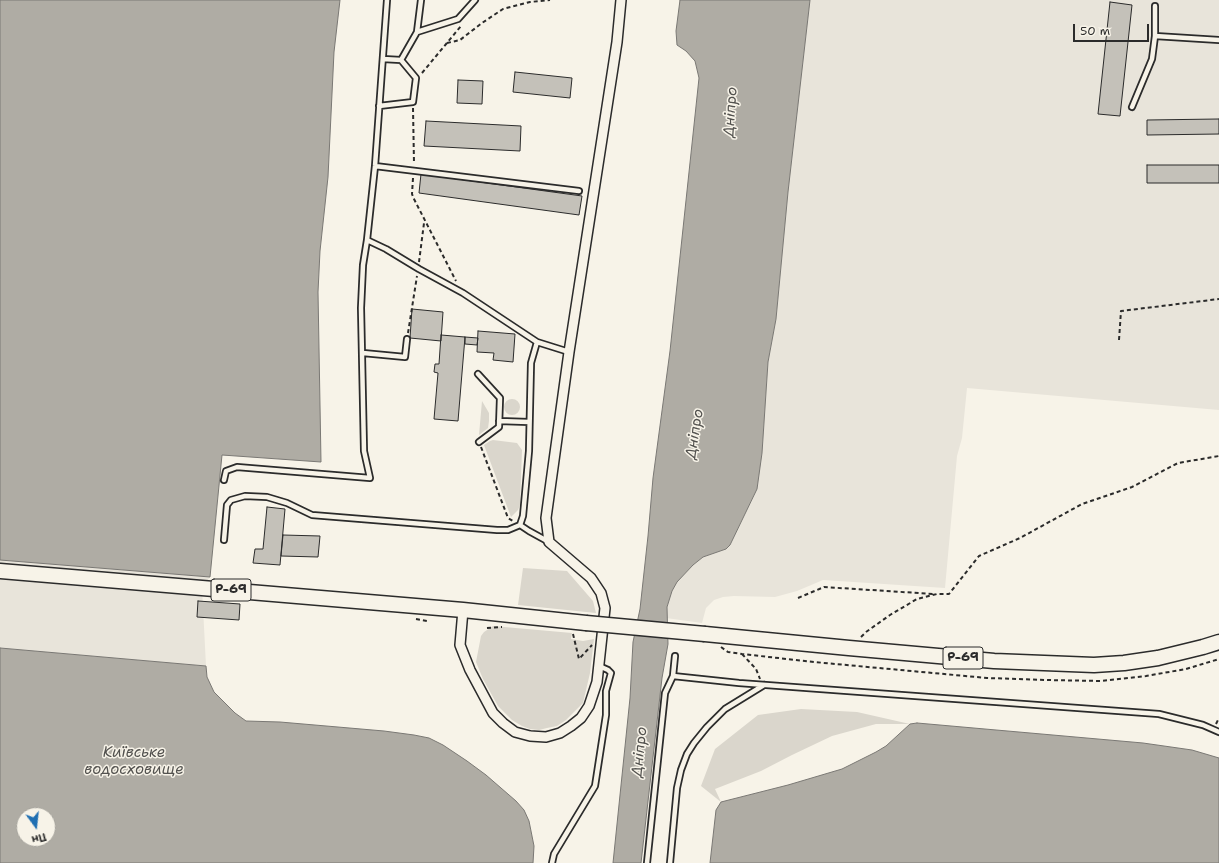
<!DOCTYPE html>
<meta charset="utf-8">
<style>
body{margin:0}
#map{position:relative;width:1219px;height:863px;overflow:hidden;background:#f7f3e8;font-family:"Shantell Sans",sans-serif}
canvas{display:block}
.north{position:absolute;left:16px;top:807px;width:40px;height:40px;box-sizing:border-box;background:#f7f3e8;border:1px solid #a5a39c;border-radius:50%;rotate:165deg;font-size:11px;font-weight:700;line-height:16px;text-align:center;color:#2b2b2b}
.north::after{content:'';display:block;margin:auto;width:14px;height:18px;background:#1f6fb2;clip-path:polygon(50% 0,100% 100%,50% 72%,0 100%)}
.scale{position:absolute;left:1073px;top:24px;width:76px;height:18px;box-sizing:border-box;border:2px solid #2b2b2b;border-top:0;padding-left:5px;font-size:12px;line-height:14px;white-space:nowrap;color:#2b2b2b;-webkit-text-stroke:3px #f7f3e8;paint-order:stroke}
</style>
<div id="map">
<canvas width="1219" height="863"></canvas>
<div class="north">Пн</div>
<div class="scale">50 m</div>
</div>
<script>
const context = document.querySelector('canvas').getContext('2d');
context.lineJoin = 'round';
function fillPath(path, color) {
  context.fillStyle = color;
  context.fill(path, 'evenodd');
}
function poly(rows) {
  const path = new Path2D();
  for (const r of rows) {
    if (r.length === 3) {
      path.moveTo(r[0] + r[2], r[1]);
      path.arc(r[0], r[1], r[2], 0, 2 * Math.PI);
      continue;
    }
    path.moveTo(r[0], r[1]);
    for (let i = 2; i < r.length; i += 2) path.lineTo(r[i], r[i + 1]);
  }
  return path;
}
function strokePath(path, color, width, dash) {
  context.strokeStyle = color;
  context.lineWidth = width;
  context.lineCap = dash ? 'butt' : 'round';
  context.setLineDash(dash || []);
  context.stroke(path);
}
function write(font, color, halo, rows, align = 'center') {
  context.font = font + ' "Shantell Sans",sans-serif';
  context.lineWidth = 3;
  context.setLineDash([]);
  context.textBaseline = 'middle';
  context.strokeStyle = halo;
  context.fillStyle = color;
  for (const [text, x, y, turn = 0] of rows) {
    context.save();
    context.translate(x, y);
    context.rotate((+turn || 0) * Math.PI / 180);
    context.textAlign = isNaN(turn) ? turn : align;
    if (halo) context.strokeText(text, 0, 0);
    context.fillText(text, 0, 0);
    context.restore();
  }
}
fillPath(poly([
 [810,0,1219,0,1219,410,967,388,962,438,957,456,945,588,823,580,797,591,775,597,734,596,723,597,714,600,706,608,702,623,666,618,667,607,672,591,677,582,693,565,703,557,726,549,730,545,754,496,762,453,768,362,776,319,788,192],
 [0,560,210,577,202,588,206,666,0,648]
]), '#e8e4da');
fillPath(poly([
 [512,407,8],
 [482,401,489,413,489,421,488,428,479,435],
 [493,440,517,443,522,450,520,505,518,510,511,517,484,445,490,441],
 [523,568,567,571,593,601,596,613,518,605],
 [493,626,572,633,571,639,583,641,594,639,590,673,583,703,566,720,557,726,547,728,539,730,530,729,522,726,512,720,498,706,483,679,476,662,481,636,484,632],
 [801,709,857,712,910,724,876,724,832,736,792,755,761,771,715,789,721,802,701,786,715,749,758,715]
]), '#dad6cc');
const water = poly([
 [0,0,340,0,334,52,328,177,320,251,318,292,321,462,222,455,210,577,0,560,0,0],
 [680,0,810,0,788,192,776,319,768,362,762,453,757,489,730,545,726,549,703,557,693,565,677,582,672,591,667,607,668,644,662,678,641,863,613,863,630,698,633,642,640,609,648,536,653,478,670,351,699,78,695,61,686,51,677,45,676,31,680,0],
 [0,648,206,666,207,677,214,692,235,713,246,721,280,722,384,731,414,735,429,738,443,745,467,761,486,775,516,801,524,810,529,821,534,846,533,863,0,863,0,648],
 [24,815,48,815,48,839,24,839,24,815],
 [917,723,1143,743,1192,750,1219,758,1219,863,710,863,716,810,721,802,788,785,842,769,876,752,886,746,910,724,917,723]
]);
fillPath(water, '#afaca4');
strokePath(water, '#7a7874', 1);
const building = poly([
 [1110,2,1132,5,1120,116,1098,114,1110,2],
 [515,72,572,78,570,98,513,92,515,72],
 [458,80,483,81,482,104,457,103,458,80],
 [1219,119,1219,134,1147,135,1147,120,1219,119],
 [426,121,521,126,520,151,424,146,426,121],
 [1147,165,1219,165,1219,183,1147,183,1147,165],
 [421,174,582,196,579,215,419,193,421,174],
 [412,309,443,312,441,341,410,338,412,309],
 [478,331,515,334,513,362,493,360,494,353,477,352,478,331],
 [441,335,465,337,458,421,434,419,438,373,434,372,435,364,439,364,441,335],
 [465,337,478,338,477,345,465,344,465,337],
 [267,507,285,509,280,565,253,563,255,549,263,549,267,507],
 [283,535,320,536,318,557,281,556,283,535],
 [198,601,240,604,239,620,197,617,198,601]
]);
fillPath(building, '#c4c1b9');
strokePath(building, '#2b2b2b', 1);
const lane = poly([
 [387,0,375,166,367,240,386,249,419,269,463,293,537,342,569,352],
 [417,32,458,19,475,0],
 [1155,36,1155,6],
 [401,60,417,32,421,0],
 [379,106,413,102,416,78,401,60,383,59],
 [1132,107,1152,59,1155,36,1219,40],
 [375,166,579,191],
 [363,353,405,357,407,339],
 [478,374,500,398,499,427,479,442],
 [499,421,529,422],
 [224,480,226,471,237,467,370,478,364,451,361,308,363,265,367,240],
 [520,525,529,531,549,542],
 [224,540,227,505,231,500,245,496,267,497,287,503,312,515,497,530,508,530,520,525,523,516,529,451,531,363,537,342],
 [673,676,739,683,1159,714,1203,725,1219,732],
 [552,863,554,854,595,786,606,715,606,691,611,673,608,670,599,666],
 [647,863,665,693,673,676,675,656],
 [670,863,677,788,681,770,687,754,694,743,707,727,725,709,764,685]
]);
const street = poly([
 [463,610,460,645,470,670,493,713,503,723,515,732,530,736,546,737,560,733,571,726,581,718,589,706,597,682,605,608,601,593,591,578,549,542,546,518,569,352,617,42,621,0]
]);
const primary = poly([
 [0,571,463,610,586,623],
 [705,634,849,648,994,661,1094,665,1124,663,1158,658,1203,647,1219,642]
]);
strokePath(lane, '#2b2b2b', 8);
strokePath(street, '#2b2b2b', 12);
strokePath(primary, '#2b2b2b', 17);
strokePath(poly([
 [447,43,460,40,482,23,503,9,530,2,550,0],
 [422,73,461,26],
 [413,108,414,163],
 [413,178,412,194,414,199,456,281],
 [419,262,424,223],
 [408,333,417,276],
 [1119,340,1121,311,1219,299],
 [481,447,508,518,513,521],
 [798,598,824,587,934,594],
 [416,619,427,621],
 [487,628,502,627],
 [573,634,579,659,592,645],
 [861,637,866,632,890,615,917,599,937,594,949,594,979,556,1020,538,1082,504,1132,487,1178,463,1219,456],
 [721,647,728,652,742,654,814,662,987,678,1047,680,1101,681,1146,676,1186,669,1219,659],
 [742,654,756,669,760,679],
 [1216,724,1219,718]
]), '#2b2b2b', 2, [4, 3]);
strokePath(lane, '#f7f3e8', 4.5);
strokePath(street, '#f7f3e8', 9);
strokePath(primary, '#f7f3e8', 14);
const primaryBridge = poly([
 [586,623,705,634]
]);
strokePath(primaryBridge, '#2b2b2b', 17, []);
strokePath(primaryBridge, '#f7f3e8', 14);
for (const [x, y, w] of [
 [231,590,40],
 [963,658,40]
]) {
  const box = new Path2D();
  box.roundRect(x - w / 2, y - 11, w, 22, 3);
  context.fillStyle = '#f7f3e8';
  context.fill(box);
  strokePath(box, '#2b2b2b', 1);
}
write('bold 13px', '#2b2b2b', null, [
 ["Р-69",231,590],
 ["Р-69",963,658]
]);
write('italic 15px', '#53524f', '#f7f3e8', [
 ["Дніпро",731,112,-86],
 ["Дніпро",695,434,-81],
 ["Дніпро",640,752,-84],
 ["Київське",134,753],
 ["водосховище",134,770]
]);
</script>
